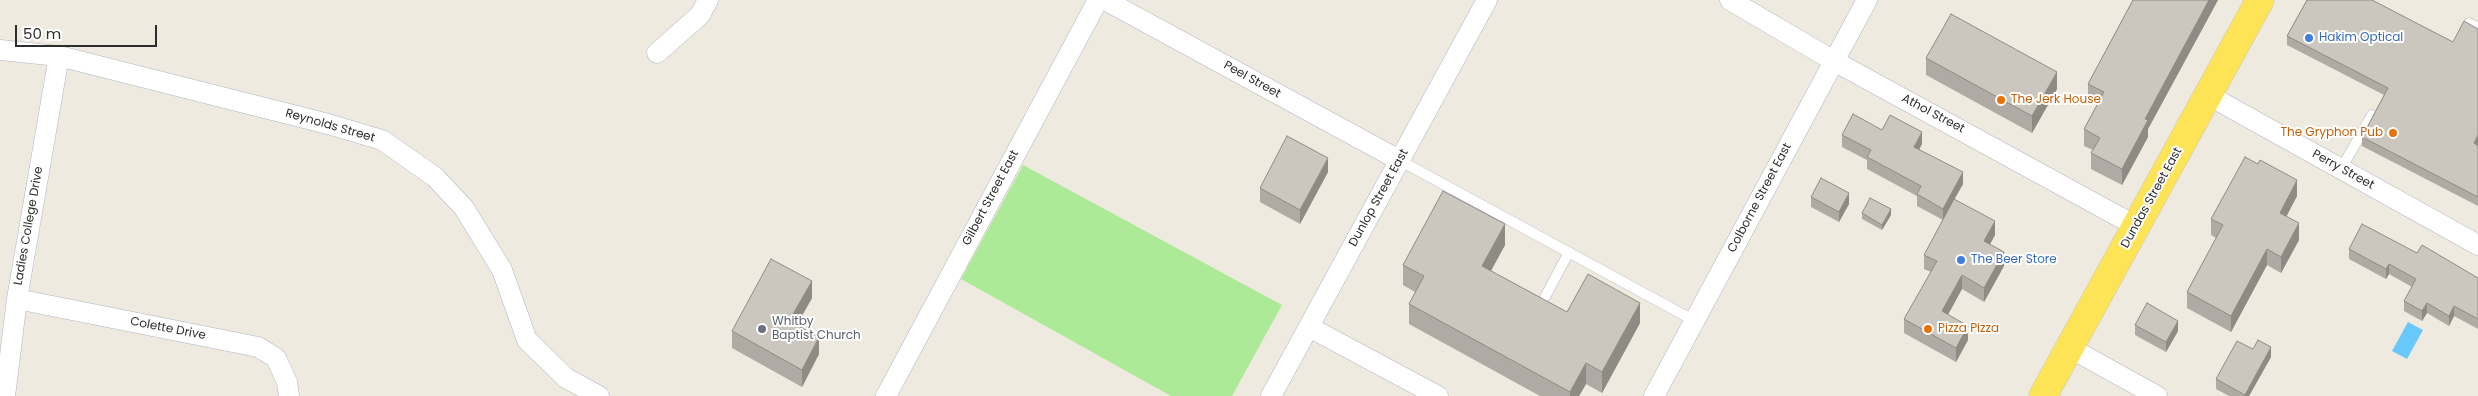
<!DOCTYPE html>
<style>
body{margin:0}
#map{position:relative;width:2478px;height:396px;overflow:hidden;background:#efeadf;font-family:Poppins,sans-serif}
canvas{display:block}
.scale{position:absolute;left:15px;top:25px;width:142px;height:22px;box-sizing:border-box;border:2px solid #2d2d2d;border-top:0;padding-left:6px;font-size:15px;line-height:18px;white-space:nowrap;color:#2d2d2d;-webkit-text-stroke:4px #fff;paint-order:stroke}
</style>
<div id="map">
<canvas width="2478" height="396"></canvas>
<div class="scale">50 m</div>
</div>
<script>
const context = document.querySelector('canvas').getContext('2d');
context.lineJoin = 'round';
function fillPath(path, color) {
  context.fillStyle = color;
  context.fill(path, 'evenodd');
}
function poly(rows) {
  const path = new Path2D();
  for (const r of rows) {
    path.moveTo(r[0], r[1]);
    for (let i = 2; i < r.length; i += 2) path.lineTo(r[i], r[i + 1]);
  }
  return path;
}
function strokePath(path, color, width, dash) {
  context.strokeStyle = color;
  context.lineWidth = width;
  context.lineCap = dash ? 'butt' : 'round';
  context.setLineDash(dash || []);
  context.stroke(path);
}
function write(font, color, halo, rows, align = 'center') {
  context.font = font + ' Poppins,sans-serif';
  context.lineWidth = 4;
  context.setLineDash([]);
  context.textBaseline = 'middle';
  context.strokeStyle = halo;
  context.fillStyle = color;
  for (const [text, x, y, turn = 0] of rows) {
    context.save();
    context.translate(x, y);
    context.rotate((+turn || 0) * Math.PI / 180);
    context.textAlign = isNaN(turn) ? turn : align;
    if (halo) context.strokeText(text, 0, 0);
    context.fillText(text, 0, 0);
    context.restore();
  }
}
fillPath(poly([
 [1023,165,1282,305,1232,396,1171,396,961,279]
]), '#adea97');
fillPath(poly([
 [2408,322,2423,330,2407,359,2392,351]
]), '#69c8fa');
const service = poly([
 [2469,23,2478,28],
 [1399,160,1693,320],
 [2341,169,2372,115],
 [1545,297,1569,252]
]);
const minor = poly([
 [1105,0,1399,160],
 [1730,0,1834,61,2136,226],
 [0,50,59,56,328,124,382,140,435,177,464,208,502,270,527,340,566,378,599,396],
 [657,53,700,15,708,0],
 [2208,95,2478,245],
 [17,299,258,347,276,358,287,382,289,396],
 [1309,327,1438,396],
 [2070,348,2157,396],
 [5,396,17,299,59,56],
 [886,396,1098,0],
 [1271,396,1487,0],
 [1654,396,1867,0]
]);
const primary = poly([
 [2043,396,2260,0]
]);
strokePath(service, '#b2b4c2', 11);
strokePath(minor, '#b2b4c2', 21);
strokePath(primary, '#c8c8c8', 29);
strokePath(service, '#fff', 10);
strokePath(minor, '#fff', 20);
strokePath(primary, '#fde356', 28);
fillPath(poly([
 [2133,0,2218,0,2148,129,2148,137,2122,185,2091,169,2091,153,2093,150,2084,146,2084,129,2097,105,2088,100,2088,84],
 [2307,0,2478,144,2477,145,2478,146,2478,206,2362,146,2362,137,2384,95,2287,45,2287,36],
 [1926,58,2057,89,2032,133,1926,75],
 [1842,135,1922,144,1919,149,1963,184,1954,199,1995,235,1990,244,2004,266,1984,302,1962,289,1948,315,1968,340,1956,362,1904,333,1904,319,1931,272,1924,269,1924,255,1943,220,1917,206,1917,196,1867,169,1867,160,1842,147],
 [1328,172,1300,224,1260,202,1260,188],
 [2297,196,2286,216,2299,240,2281,273,2267,265,2231,332,2187,308,2187,292,2216,238,2211,235,2211,219],
 [1811,197,1849,204,1839,222,1811,207],
 [1862,213,1891,215,1882,230,1862,219],
 [1505,245,1491,271,1567,312,1640,323,1602,393,1586,384,1579,396,1540,396,1409,324,1409,304,1415,292,1403,285,1403,265],
 [2349,249,2417,253,2478,278,2478,329,2454,316,2449,326,2427,313,2422,321,2404,311,2404,301,2412,287,2389,274,2386,279,2349,259],
 [812,298,797,325,819,354,802,387,732,348,732,331],
 [2135,325,2178,331,2166,352,2135,335],
 [2271,357,2249,396,2229,396,2216,389,2216,379]
]), '#afaaa3');
fillPath(poly([
 [2209,0,2218,0,2148,129,2148,137,2122,185,2122,169,2145,119],
 [2057,72,2057,89,2032,133,2032,116],
 [1922,132,1922,144,1914,159,1914,147],
 [2478,135,2478,144,2474,152,2474,143],
 [1328,158,1328,172,1300,224,1300,210],
 [1963,172,1963,184,1943,220,1943,209],
 [2297,180,2297,196,2280,229,2280,213],
 [1849,193,1849,204,1839,222,1839,212],
 [1891,209,1891,215,1882,230,1882,225],
 [1995,221,1995,235,1984,255,1984,241],
 [2299,223,2299,240,2281,273,2281,257],
 [1505,224,1505,245,1482,287,1482,266],
 [2267,249,2267,265,2231,332,2231,316],
 [2004,252,2004,266,1984,302,1984,288],
 [2389,264,2389,274,2386,279,2386,269],
 [1962,275,1962,289,1942,325,1942,311],
 [812,281,812,298,789,338,789,321],
 [1640,303,1640,323,1602,393,1602,372],
 [2427,303,2427,313,2422,321,2422,311],
 [2454,306,2454,316,2449,326,2449,316],
 [2178,321,2178,331,2166,352,2166,342],
 [1968,326,1968,340,1956,362,1956,348],
 [819,337,819,354,802,387,802,370],
 [2271,347,2271,357,2249,396,2245,396,2245,395],
 [1586,363,1586,384,1579,396,1570,396,1570,392]
]), '#8e8b85');
const building = poly([
 [2133,0,2209,0,2145,119,2148,120,2122,169,2091,153,2100,138,2084,129,2104,92,2088,84,2133,0],
 [2307,0,2372,0,2453,42,2464,21,2478,29,2478,135,2474,143,2478,146,2478,197,2362,137,2388,88,2287,36,2307,0],
 [1951,14,2057,72,2032,116,1926,58,1951,14],
 [1853,114,1882,130,1890,115,1922,132,1914,147,1963,172,1943,209,1917,194,1921,186,1867,157,1871,150,1842,135,1853,114],
 [1287,136,1328,158,1300,210,1260,188,1287,136],
 [2245,157,2258,164,2260,160,2297,180,2280,213,2299,223,2281,257,2267,249,2231,316,2187,292,2223,225,2211,219,2245,157],
 [1821,178,1849,193,1839,212,1811,197,1821,178],
 [1443,191,1505,224,1482,266,1567,312,1588,274,1640,303,1602,372,1586,363,1570,392,1409,304,1424,276,1403,265,1443,191],
 [1870,198,1891,209,1882,225,1862,213,1870,198],
 [1954,199,1995,221,1984,241,2004,252,1984,288,1962,275,1942,311,1968,326,1956,348,1904,319,1937,261,1924,255,1954,199],
 [2362,224,2417,253,2422,245,2478,278,2478,319,2454,306,2449,316,2427,303,2422,311,2404,301,2416,279,2389,264,2386,269,2349,249,2362,224],
 [771,259,812,281,789,321,819,337,802,370,732,331,771,259],
 [2147,303,2178,321,2166,342,2135,325,2147,303],
 [2258,340,2271,347,2245,395,2216,379,2237,341,2253,349,2258,340]
]);
fillPath(building, '#cbc6be');
strokePath(building, '#8e8b85', 1);
for (const [x, y, r, color] of [
 [2309,38,5,"#3f7fe0"],
 [2001,100,5,"#e8710a"],
 [2393,133,5,"#e8710a"],
 [1961,260,5,"#3f7fe0"],
 [762,329,5,"#6b7280"],
 [1928,329,5,"#e8710a"]
]) {
  const dot = new Path2D();
  dot.arc(x, y, r, 0, 2 * Math.PI);
  context.fillStyle = color;
  context.fill(dot);
  strokePath(dot, '#fff', 2);
}
write('12px', '#366cbe', '#fff', [
 ["Hakim Optical",2319,38],
 ["The Beer Store",1971,260]
], 'left');
write('12px', '#2d2d2d', '#fff', [
 ["Peel Street",1252,80,29],
 ["Athol Street",1933,114,28],
 ["Reynolds Street",330,126,16],
 ["Perry Street",2343,170,29],
 ["Gilbert Street East",991,198,-62],
 ["Dunlop Street East",1379,198,-61],
 ["Colborne Street East",1760,198,-62],
 ["Dundas Street East",2152,198,-61],
 ["Ladies College Drive",29,226,-80],
 ["Colette Drive",168,329,11]
]);
write('12px', '#c56008', '#fff', [
 ["The Jerk House",2011,100],
 ["The Gryphon Pub",2383,133,"right"],
 ["Pizza Pizza",1938,329]
], 'left');
write('12px', '#5b616d', '#fff', [
 ["Whitby",772,322],
 ["Baptist Church",772,336]
], 'left');
</script>
